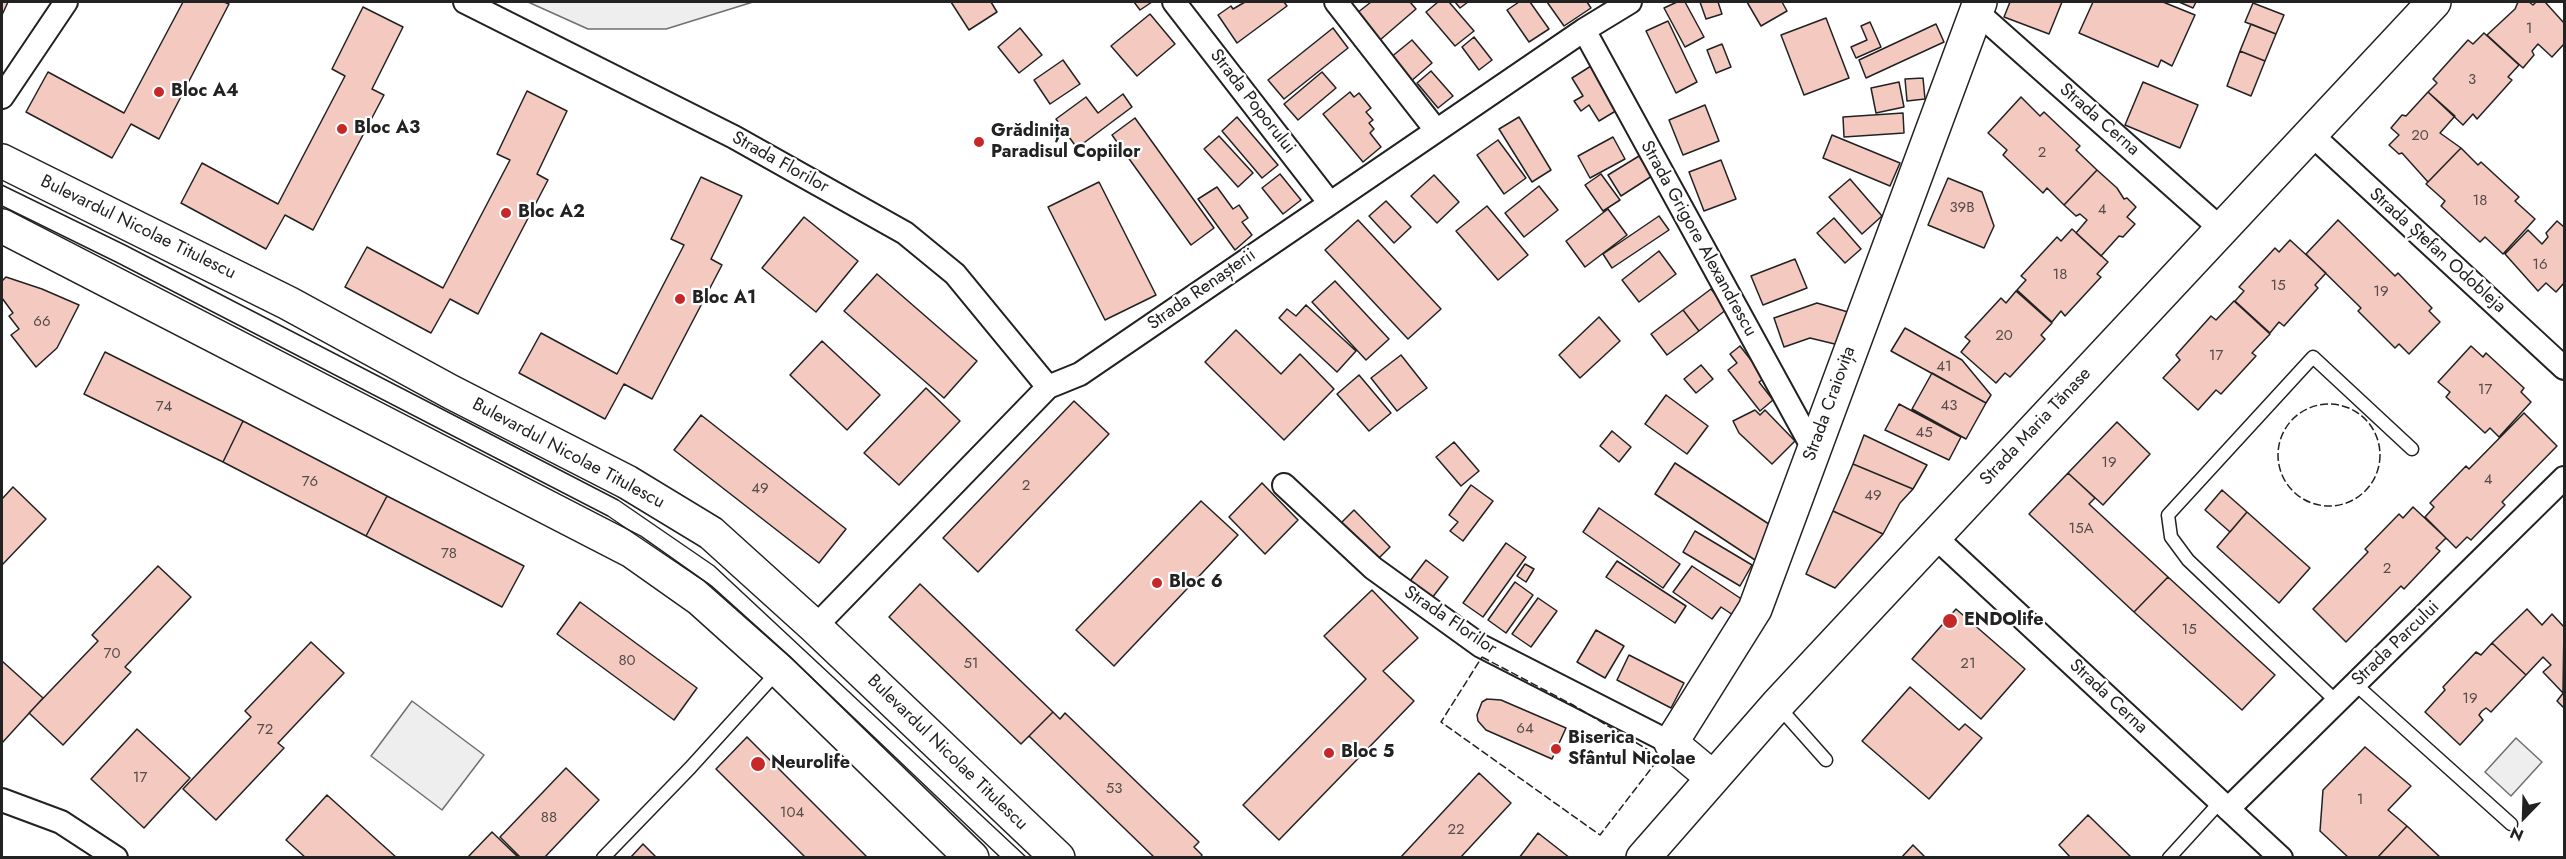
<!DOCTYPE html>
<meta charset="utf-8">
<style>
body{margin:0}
#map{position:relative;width:2566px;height:859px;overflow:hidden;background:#fff;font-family:Jost,sans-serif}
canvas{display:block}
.frame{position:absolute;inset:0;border:3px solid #222;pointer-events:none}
.north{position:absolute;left:2494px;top:787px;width:60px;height:60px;-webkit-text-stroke:4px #fff;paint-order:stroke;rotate:203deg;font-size:16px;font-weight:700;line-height:24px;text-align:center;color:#222}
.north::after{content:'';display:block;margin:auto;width:21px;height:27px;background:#222;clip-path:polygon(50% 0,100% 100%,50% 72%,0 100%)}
</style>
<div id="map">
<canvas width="2566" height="859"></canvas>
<div class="frame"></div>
<div class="north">N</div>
</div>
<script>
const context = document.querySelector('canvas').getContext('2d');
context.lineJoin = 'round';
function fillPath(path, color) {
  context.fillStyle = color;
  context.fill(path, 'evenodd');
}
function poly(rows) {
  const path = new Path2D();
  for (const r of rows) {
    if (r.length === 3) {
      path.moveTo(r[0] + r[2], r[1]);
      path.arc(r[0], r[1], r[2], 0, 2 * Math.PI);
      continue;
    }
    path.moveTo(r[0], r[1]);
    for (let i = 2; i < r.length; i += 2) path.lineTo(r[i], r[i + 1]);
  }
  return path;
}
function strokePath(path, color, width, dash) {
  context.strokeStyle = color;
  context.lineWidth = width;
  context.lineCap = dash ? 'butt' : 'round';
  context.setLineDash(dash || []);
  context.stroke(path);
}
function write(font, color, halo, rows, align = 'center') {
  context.font = font + ' Jost,sans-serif';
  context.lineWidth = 4.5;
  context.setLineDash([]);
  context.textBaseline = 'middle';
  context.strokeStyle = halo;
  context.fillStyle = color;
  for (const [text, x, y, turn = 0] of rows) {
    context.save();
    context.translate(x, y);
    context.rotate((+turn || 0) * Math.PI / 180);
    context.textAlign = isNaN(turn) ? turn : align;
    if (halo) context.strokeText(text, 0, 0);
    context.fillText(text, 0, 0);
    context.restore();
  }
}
const green = poly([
 [528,2,753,2,666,29,588,29,528,2],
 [412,701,484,755,442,810,371,756,412,701],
 [2516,738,2542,762,2511,796,2485,772,2516,738]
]);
fillPath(green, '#eee');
strokePath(green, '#6f6f6f', 1.5);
const building = poly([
 [2,2,8,2,2,15,2,2],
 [183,2,224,2,229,4,159,139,131,124,112,158,26,112,48,72,124,113,183,2],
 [951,2,991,2,997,12,969,30,951,2],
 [1134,2,1152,2,1140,10,1134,2],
 [1245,2,1284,2,1287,6,1237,43,1218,15,1231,6,1233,9,1245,2],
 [1371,2,1410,2,1416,9,1380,40,1357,13,1371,2],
 [1438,2,1449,2,1474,31,1455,46,1426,12,1438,2],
 [1455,2,1468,2,1460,8,1455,2],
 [1519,2,1530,2,1549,29,1529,42,1507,10,1519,2],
 [1547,2,1587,2,1591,8,1564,26,1547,2],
 [1677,2,1685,2,1704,37,1685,47,1664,8,1677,2],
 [1700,2,1718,2,1722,14,1706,19,1700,2],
 [1747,2,1782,2,1787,11,1761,26,1747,2],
 [2010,2,2062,2,2049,34,2004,17,2010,2],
 [2093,2,2163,2,2195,15,2172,66,2161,60,2158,67,2079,33,2093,2],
 [2179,2,2196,2,2193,8,2179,2],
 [2518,2,2529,2,2533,5,2536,2,2545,2,2564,23,2564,44,2552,57,2538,44,2532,51,2534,55,2523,68,2487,35,2515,9,2518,2],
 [2253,3,2284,15,2276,34,2245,22,2253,3],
 [363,7,403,27,372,89,384,95,313,230,285,215,266,249,181,203,202,163,278,204,345,76,332,69,363,7],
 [1150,14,1175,44,1137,76,1111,46,1150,14],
 [1826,18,1849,78,1804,95,1781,35,1826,18],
 [1668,21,1697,82,1676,93,1646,31,1668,21],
 [1870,22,1881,47,1856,58,1851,47,1867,40,1861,26,1870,22],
 [1936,24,1944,42,1866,78,1859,60,1936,24],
 [2251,24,2276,34,2265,61,2240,51,2251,24],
 [1020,28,1042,55,1019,73,998,47,1020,28],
 [1333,28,1348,48,1284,99,1268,80,1333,28],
 [2484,33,2519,65,2508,77,2512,80,2477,119,2473,114,2463,125,2428,92,2437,83,2433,79,2468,40,2473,44,2484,33],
 [1474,37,1492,60,1479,70,1462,47,1474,37],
 [1412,40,1432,63,1410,82,1390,58,1412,40],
 [1722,44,1731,67,1716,73,1707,50,1722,44],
 [2240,51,2265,61,2251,96,2227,86,2240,51],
 [1063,60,1080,84,1050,104,1034,80,1063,60],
 [1591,66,1619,109,1599,121,1589,105,1581,111,1574,101,1583,96,1572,78,1591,66],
 [1431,71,1453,96,1438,108,1417,83,1431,71],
 [1322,72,1336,88,1298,120,1284,104,1322,72],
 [1923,78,1925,99,1907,101,1905,79,1923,78],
 [1899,82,1904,107,1876,113,1871,88,1899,82],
 [2143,82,2198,105,2180,148,2125,125,2143,82],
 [527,91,567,111,537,174,548,180,478,314,450,299,431,333,345,287,367,247,443,288,510,160,497,154,527,91],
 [1350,92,1354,97,1359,93,1371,108,1366,112,1373,120,1369,123,1374,129,1370,133,1381,147,1363,162,1323,114,1350,92],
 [2428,92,2455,116,2440,133,2461,148,2428,182,2402,153,2399,154,2389,145,2399,135,2391,128,2402,115,2406,116,2428,92],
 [1123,94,1132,107,1077,148,1056,119,1086,97,1098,113,1123,94],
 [2021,97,2040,116,2044,112,2080,146,2076,150,2097,170,2064,205,2047,188,2043,193,2003,155,2007,150,1988,133,2021,97],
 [1705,105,1719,141,1683,155,1669,120,1705,105],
 [1903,113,1904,133,1844,137,1843,117,1903,113],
 [1237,117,1278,165,1262,178,1222,131,1237,117],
 [1519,117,1551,170,1532,182,1499,129,1519,117],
 [1135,118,1214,228,1191,245,1112,135,1135,118],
 [1832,135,1900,163,1890,186,1823,158,1832,135],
 [1219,136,1253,173,1238,187,1204,149,1219,136],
 [1613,137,1625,159,1590,178,1578,156,1613,137],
 [1498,140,1526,178,1504,194,1477,155,1498,140],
 [2461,148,2478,165,2481,162,2519,197,2515,201,2535,219,2503,254,2485,237,2480,242,2441,206,2445,201,2426,184,2461,148],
 [1639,156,1652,176,1621,196,1608,175,1639,156],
 [1721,160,1736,199,1704,211,1689,172,1721,160],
 [2097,170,2117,188,2124,199,2127,198,2136,207,2127,217,2135,224,2123,237,2119,236,2101,256,2076,233,2087,220,2080,214,2076,216,2064,205,2097,170],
 [1280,174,1301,200,1283,214,1262,188,1280,174],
 [1601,174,1620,200,1603,211,1585,185,1601,174],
 [1434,175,1459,202,1437,223,1411,196,1434,175],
 [701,177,742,196,711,259,722,265,652,399,624,384,605,419,519,373,541,333,617,374,684,245,671,239,701,177],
 [1948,178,1982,192,1994,226,1984,248,1928,225,1948,178],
 [1850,179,1882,216,1862,234,1829,197,1850,179],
 [1099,182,1156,295,1105,320,1048,207,1099,182],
 [1539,186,1558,210,1524,237,1505,213,1539,186],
 [1217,187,1233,209,1239,205,1248,218,1242,222,1252,235,1235,250,1198,199,1217,187],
 [1386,201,1411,227,1394,243,1369,216,1386,201],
 [1487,206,1528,255,1498,280,1456,231,1487,206],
 [1608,209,1627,235,1585,267,1566,241,1608,209],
 [1659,216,1669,230,1612,268,1603,254,1659,216],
 [804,217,858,261,816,312,762,268,804,217],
 [1834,218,1861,249,1845,263,1817,233,1834,218],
 [1358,220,1441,309,1408,339,1325,250,1358,220],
 [2338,220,2395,276,2398,273,2432,308,2429,311,2440,322,2409,354,2399,344,2395,348,2358,311,2361,308,2306,254,2338,220],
 [2557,221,2564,227,2564,283,2556,292,2546,283,2538,291,2505,254,2528,230,2542,244,2548,237,2546,233,2557,221],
 [2072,229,2108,262,2097,274,2101,277,2065,316,2061,311,2052,322,2017,290,2026,280,2021,276,2057,237,2061,241,2072,229],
 [2290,240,2326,273,2315,285,2318,288,2284,326,2279,322,2270,333,2235,301,2244,291,2239,287,2275,248,2279,252,2290,240],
 [1659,251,1676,274,1639,302,1622,280,1659,251],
 [1795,259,1807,288,1763,305,1751,276,1795,259],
 [877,274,977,361,944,398,844,311,877,274],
 [6,277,42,289,79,305,57,348,36,367,11,335,19,329,9,316,13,313,2,298,2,281,6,277],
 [1335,281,1389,339,1366,360,1312,302,1335,281],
 [1711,289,1727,309,1699,331,1683,310,1711,289],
 [2016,291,2052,323,2041,335,2045,339,2010,377,2005,373,1996,383,1961,352,1970,341,1965,337,2001,298,2006,303,2016,291],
 [2234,301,2270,334,2252,353,2256,356,2221,394,2216,390,2198,410,2163,378,2180,360,2176,355,2211,316,2216,320,2234,301],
 [1817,303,1855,314,1847,347,1810,338,1784,347,1774,318,1817,303],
 [1306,305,1356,351,1337,372,1279,318,1287,309,1296,316,1306,305],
 [1683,310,1699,331,1667,355,1651,334,1683,310],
 [1599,317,1620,341,1580,378,1559,355,1599,317],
 [1905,328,1962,360,1991,395,1986,403,1891,351,1905,328],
 [1236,330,1281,374,1300,354,1334,389,1284,440,1205,362,1236,330],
 [822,341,880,395,847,430,790,375,822,341],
 [1740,346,1765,378,1759,382,1773,400,1760,411,1728,370,1737,363,1730,354,1740,346],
 [2471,346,2483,357,2486,353,2524,388,2521,392,2531,402,2499,437,2490,428,2485,433,2446,397,2450,392,2438,382,2471,346],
 [105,352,243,421,223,462,84,394,105,352],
 [1401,355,1427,388,1397,411,1371,378,1401,355],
 [1701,365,1713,379,1696,393,1684,379,1701,365],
 [1932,373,1986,403,1966,439,1912,409,1932,373],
 [1359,375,1391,413,1369,431,1337,394,1359,375],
 [926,388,960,421,899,485,864,453,926,388],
 [1666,395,1708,426,1687,454,1645,424,1666,395],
 [1074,401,1109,434,978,572,943,538,1074,401],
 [1899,404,1961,437,1949,460,1885,430,1899,404],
 [1755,410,1760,415,1765,410,1795,441,1772,464,1739,433,1733,421,1755,410],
 [2524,413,2557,446,2502,502,2505,505,2471,540,2467,537,2456,548,2425,517,2434,507,2430,503,2466,466,2469,469,2524,413],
 [701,415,846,529,819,563,674,450,701,415],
 [243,421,387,496,366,536,223,462,243,421],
 [2117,422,2150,454,2103,505,2068,473,2117,422],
 [1612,431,1631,447,1619,462,1600,446,1612,431],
 [1864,435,1927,465,1913,489,1853,464,1864,435],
 [1454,442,1479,471,1461,486,1436,457,1454,442],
 [1675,463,1775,528,1755,560,1655,494,1675,463],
 [1853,464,1913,489,1900,503,1883,534,1833,511,1853,464],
 [2068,473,2095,498,2089,504,2168,577,2134,612,2029,514,2068,473],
 [1262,483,1298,520,1265,554,1229,517,1262,483],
 [1471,485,1493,501,1463,541,1450,531,1458,522,1449,515,1471,485],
 [13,487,46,519,2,565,2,499,13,487],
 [2222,490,2247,512,2230,532,2205,510,2222,490],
 [387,496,524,566,502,607,366,536,387,496],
 [1201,501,1238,535,1114,666,1076,630,1201,501],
 [2413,507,2446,538,2436,548,2440,551,2404,589,2401,586,2346,642,2313,609,2368,552,2365,549,2399,514,2403,518,2413,507],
 [1599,508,1680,564,1663,588,1583,532,1599,508],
 [1354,510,1390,547,1372,565,1336,528,1354,510],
 [1833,511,1883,534,1835,588,1806,574,1833,511],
 [2247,512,2310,568,2279,603,2217,547,2247,512],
 [1695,531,1752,565,1740,586,1683,552,1695,531],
 [1506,543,1526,557,1483,617,1463,603,1506,543],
 [1426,560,1448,577,1432,598,1410,581,1426,560],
 [1617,561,1686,606,1675,623,1606,577,1617,561],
 [1525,564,1534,569,1526,582,1517,576,1525,564],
 [158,566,191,597,125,667,131,672,63,745,29,713,98,641,92,635,158,566],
 [1692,566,1743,600,1733,615,1721,607,1712,619,1673,592,1692,566],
 [2168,577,2275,675,2242,710,2134,612,2168,577],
 [1515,582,1533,595,1506,633,1488,620,1515,582],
 [920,584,1053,712,1021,744,889,617,920,584],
 [1372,590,1418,638,1383,671,1414,701,1279,840,1243,805,1366,679,1324,636,1372,590],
 [1538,598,1557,611,1531,647,1512,634,1538,598],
 [580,602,697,688,674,720,557,634,580,602],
 [1956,609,2025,669,1981,719,1912,659,1956,609],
 [2527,609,2542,625,2552,614,2564,627,2563,693,2543,672,2551,665,2543,657,2526,675,2492,643,2527,609],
 [1596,630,1624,646,1605,678,1577,662,1596,630],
 [311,642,344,673,278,743,284,748,216,820,183,789,251,717,245,711,311,642],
 [2492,643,2526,675,2491,712,2486,708,2482,711,2479,715,2483,720,2460,745,2425,712,2445,690,2443,687,2476,652,2481,655,2492,643],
 [1629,655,1684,683,1671,708,1617,680,1629,655],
 [2,661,43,698,2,743,2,661],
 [1910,687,1959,730,1965,724,1982,738,1929,799,1862,741,1910,687],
 [2564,692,2564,708,2557,701,2564,692],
 [1487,699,1501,700,1566,728,1552,759,1486,730,1478,721,1477,715,1482,702,1487,699],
 [1053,712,1060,719,1065,713,1199,842,1194,847,1202,855,1200,858,1155,858,1029,736,1053,712],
 [137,729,190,778,144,828,91,779,137,729],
 [747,737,868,858,806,858,716,769,747,737],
 [2365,747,2411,786,2388,810,2407,826,2377,858,2349,858,2320,831,2323,790,2365,747],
 [566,768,599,800,544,858,521,858,500,837,566,768],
 [1479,773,1511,803,1460,858,1400,858,1479,773],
 [327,795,397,858,306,858,286,840,327,795],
 [2088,815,2131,857,2130,858,2071,858,2059,845,2088,815],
 [2407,826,2441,858,2377,858,2407,826],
 [492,832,519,858,467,858,492,832],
 [1538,833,1570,858,1519,858,1538,833],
 [643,844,657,858,630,858,643,844],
 [1913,845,1926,858,1901,858,1913,845]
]);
fillPath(building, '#f3c9c0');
strokePath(building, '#222', 1.5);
const lane = poly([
 [2355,684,2511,824],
 [2337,702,2188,560,2171,537,2168,515,2313,357,2412,449],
 [1778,706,1826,760],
 [603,858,690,768,779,670],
 [2169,858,2221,801]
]);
const street = poly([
 [465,2,734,137,905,233,955,274,1048,387],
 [1174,2,1329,202],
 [1336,2,1436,130],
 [1977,12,2220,228],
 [1584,30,1813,448],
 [2,97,66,2],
 [2311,134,2564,368],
 [1284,485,1373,568,1481,646,1671,743],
 [1934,536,2281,858],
 [815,627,1048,387,1080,374,1584,30,1630,2],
 [2,800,61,822,116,858],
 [2228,809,2564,478]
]);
const secondary = poly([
 [2,161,288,303,451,392,627,482,711,533,815,627,1058,858],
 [2,226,632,551,700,599,779,670,972,858],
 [1712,777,1671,743,1755,609,1980,2],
 [1643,858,1777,705,2434,2]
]);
strokePath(lane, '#222', 15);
strokePath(street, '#222', 26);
strokePath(secondary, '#222', 36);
strokePath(lane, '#fff', 12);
strokePath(street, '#fff', 22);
strokePath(secondary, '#fff', 33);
strokePath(poly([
 [2,185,125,245,618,500,714,566,1027,858],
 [2,206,118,263,608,516,704,581,791,658,1001,858]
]), '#222', 1.5);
strokePath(poly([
 [2329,455,51],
 [1482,657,1573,705,1660,757,1600,835,1441,722,1482,657]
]), '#222', 1.5, [8, 3]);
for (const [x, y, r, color] of [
 [159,92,6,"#c62828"],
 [342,129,6,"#c62828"],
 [979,142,6,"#c62828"],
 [506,213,6,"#c62828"],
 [680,299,6,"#c62828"],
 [1157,583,6,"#c62828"],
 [1950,621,8,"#c62828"],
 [1556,749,6,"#c62828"],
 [1329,753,6,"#c62828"],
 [758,764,8,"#c62828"]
]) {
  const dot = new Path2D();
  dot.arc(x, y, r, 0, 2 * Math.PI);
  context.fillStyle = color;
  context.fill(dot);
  strokePath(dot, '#fff', 2);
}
write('15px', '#564c4a', null, [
 ["1",2529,29],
 ["3",2472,80],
 ["20",2420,136],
 ["2",2042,153],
 ["18",2480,201],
 ["39B",1962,208],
 ["4",2102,210],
 ["16",2540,265],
 ["18",2060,275],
 ["15",2278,286],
 ["19",2381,292],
 ["66",42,322],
 ["20",2004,336],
 ["17",2216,356],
 ["41",1944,367],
 ["17",2485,390],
 ["43",1949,406],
 ["74",164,407],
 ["45",1924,433],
 ["19",2109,463],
 ["4",2488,480],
 ["76",310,482],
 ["2",1026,486],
 ["49",760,489],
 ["49",1873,496],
 ["15A",2081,529],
 ["78",449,554],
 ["2",2387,569],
 ["15",2189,630],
 ["70",112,654],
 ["80",627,661],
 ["51",971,664],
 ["21",1968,664],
 ["19",2470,699],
 ["64",1525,729],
 ["72",265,730],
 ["17",140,778],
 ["53",1114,789],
 ["1",2360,800],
 ["104",792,813],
 ["88",549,818],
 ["22",1456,830]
]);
write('bold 18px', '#222', '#fff', [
 ["Bloc A4",171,92],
 ["Bloc A3",354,129],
 ["Grădinița",991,132],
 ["Paradisul Copiilor",991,153],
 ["Bloc A2",518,213],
 ["Bloc A1",692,299],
 ["Bloc 6",1169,583],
 ["ENDOlife",1964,621],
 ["Biserica",1568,739],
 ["Sfântul Nicolae",1568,760],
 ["Bloc 5",1341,753],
 ["Neurolife",771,764]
], 'left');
write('18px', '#222', '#fff', [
 ["Strada Poporului",1252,102,52],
 ["Strada Cerna",2099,120,41],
 ["Strada Florilor",780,163,29],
 ["Bulevardul Nicolae Titulescu",138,228,26],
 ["Strada Grigore Alexandrescu",1698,239,61],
 ["Strada Ștefan Odobleja",2437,251,42],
 ["Strada Renașterii",1202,290,-35],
 ["Strada Craiovița",1830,404,-70],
 ["Strada Maria Tănase",2036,427,-47],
 ["Bulevardul Nicolae Titulescu",568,454,28],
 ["Strada Florilor",1450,621,34],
 ["Strada Parcului",2396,644,-44],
 ["Strada Cerna",2108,697,43],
 ["Bulevardul Nicolae Titulescu",947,753,44]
]);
</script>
